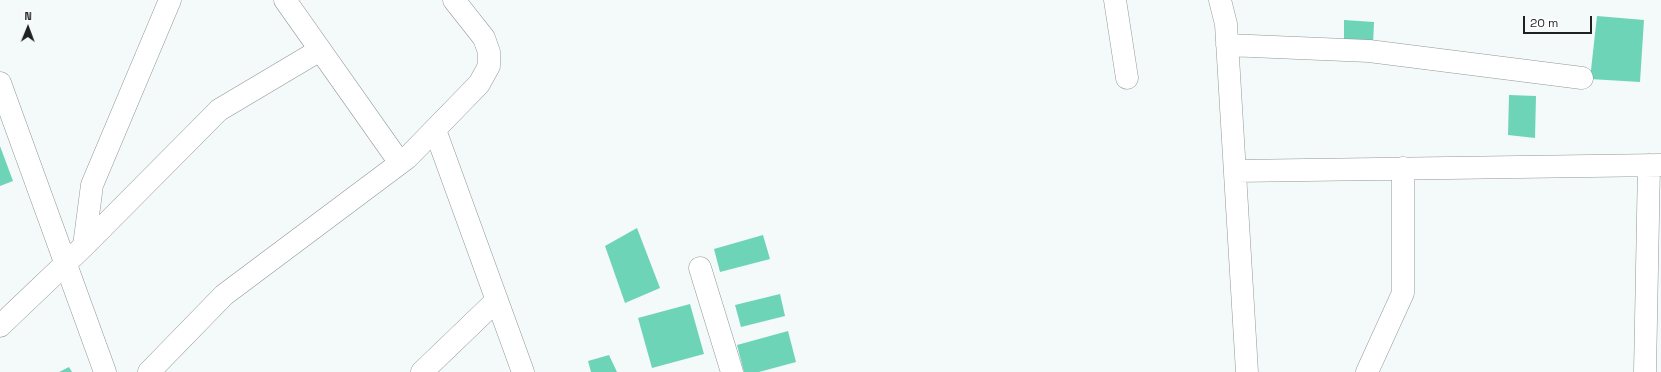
<!DOCTYPE html>
<style>
body{margin:0}
#map{position:relative;width:1661px;height:372px;overflow:hidden;background:#f4f9f9;font-family:"Space Grotesk",sans-serif}
canvas{display:block}
.north{position:absolute;left:8px;top:8px;width:40px;height:40px;-webkit-text-stroke:3px #fff;paint-order:stroke;rotate:1deg;font-size:11px;font-weight:700;line-height:16px;text-align:center;color:#1f2121}
.north::after{content:'';display:block;margin:auto;width:14px;height:18px;background:#1f2121;clip-path:polygon(50% 0,100% 100%,50% 72%,0 100%)}
.scale{position:absolute;left:1523px;top:16px;width:69px;height:18px;box-sizing:border-box;border:2px solid #1f2121;border-top:0;padding-left:5px;font-size:12px;line-height:14px;white-space:nowrap;color:#1f2121;-webkit-text-stroke:3px #fff;paint-order:stroke}
</style>
<div id="map">
<canvas width="1661" height="372"></canvas>
<div class="north">N</div>
<div class="scale">20 m</div>
</div>
<script>
const context = document.querySelector('canvas').getContext('2d');
context.lineJoin = 'round';
function fillPath(path, color) {
  context.fillStyle = color;
  context.fill(path, 'evenodd');
}
function poly(rows) {
  const path = new Path2D();
  for (const r of rows) {
    path.moveTo(r[0], r[1]);
    for (let i = 2; i < r.length; i += 2) path.lineTo(r[i], r[i + 1]);
  }
  return path;
}
function strokePath(path, color, width, dash) {
  context.strokeStyle = color;
  context.lineWidth = width;
  context.lineCap = dash ? 'butt' : 'round';
  context.setLineDash(dash || []);
  context.stroke(path);
}
fillPath(poly([
 [1597,16,1644,20,1640,82,1590,79],
 [1344,20,1374,22,1373,45,1344,43],
 [1509,95,1536,96,1535,138,1508,135],
 [0,146,13,181,0,186],
 [637,228,660,288,625,303,605,246],
 [763,235,770,259,720,272,714,249],
 [780,294,785,316,741,327,735,305],
 [690,304,704,354,652,368,638,318],
 [788,331,796,362,759,372,744,372,737,345],
 [609,355,617,372,591,372,588,361],
 [69,367,72,372,59,372]
]), '#6ed4b7');
const minor = poly([
 [285,0,400,163],
 [1115,0,1127,78],
 [1220,0,1226,24,1247,372],
 [1227,45,1369,51,1582,78],
 [0,83,105,372],
 [435,130,523,372],
 [1235,171,1661,165],
 [84,246,92,185,170,0],
 [700,268,732,372],
 [0,326,84,246,219,110,320,50],
 [149,372,224,295,407,158,479,84,489,66,489,52,484,38,454,0],
 [422,372,497,300],
 [1367,372,1403,293,1403,168],
 [1645,372,1649,165]
]);
strokePath(minor, '#929797', 23);
strokePath(minor, '#fff', 22);
</script>
